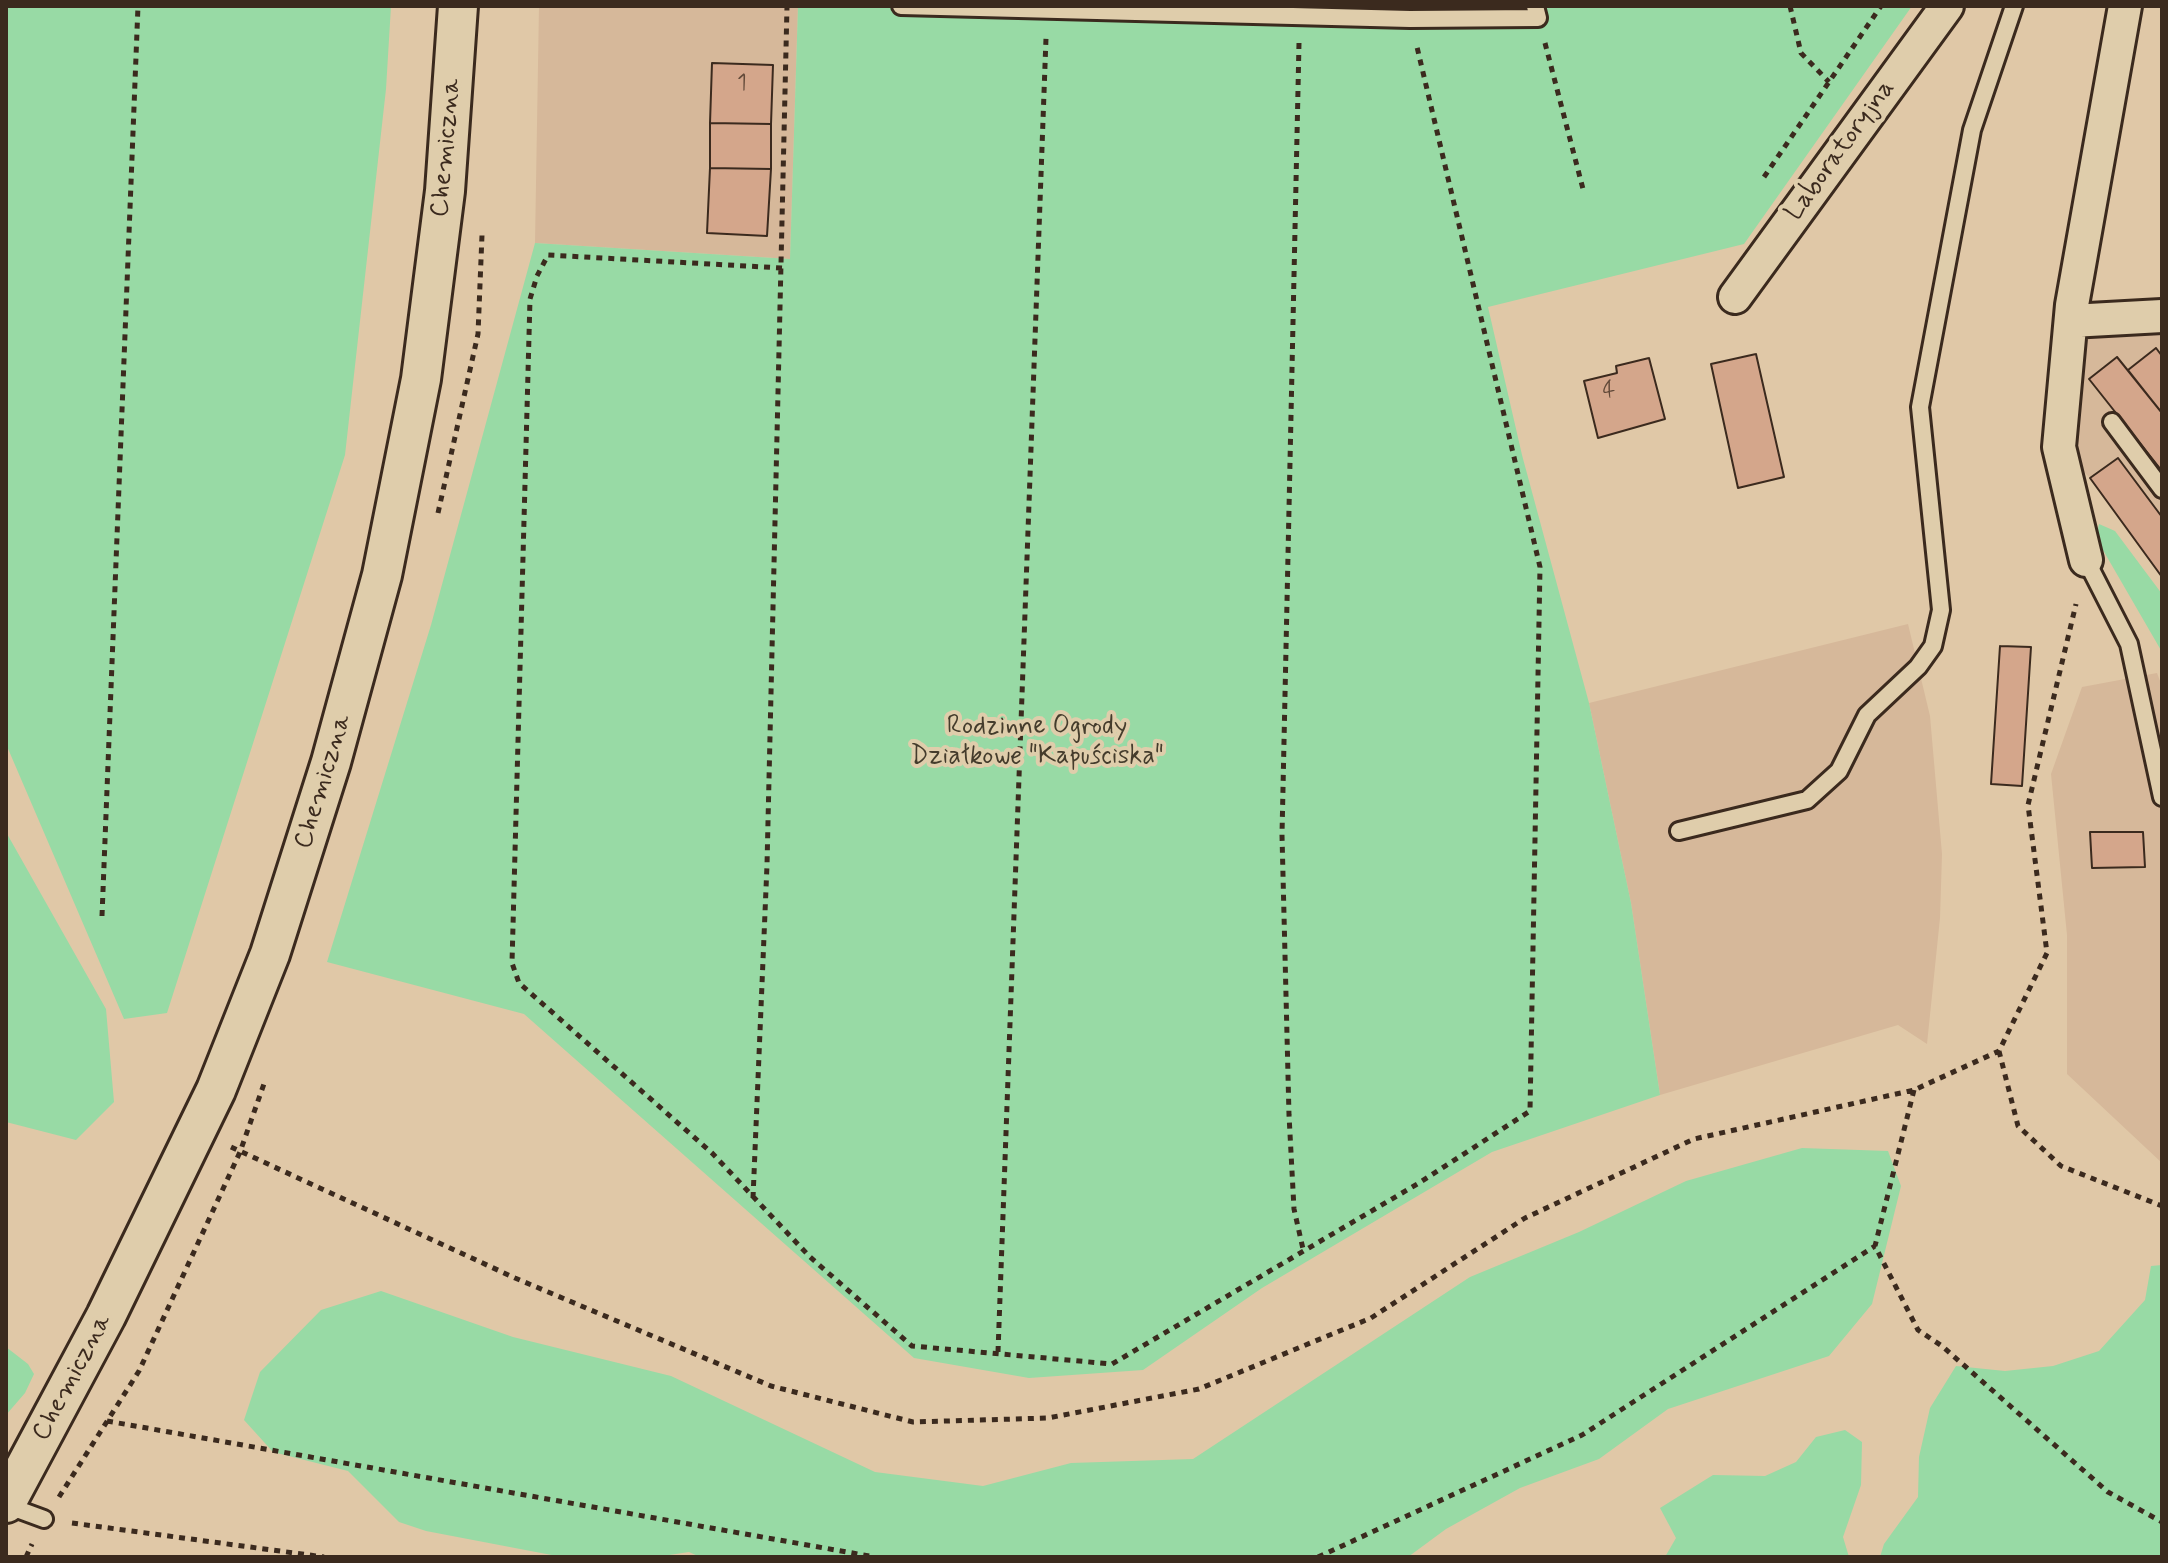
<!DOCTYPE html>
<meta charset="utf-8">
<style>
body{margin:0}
#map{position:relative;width:2168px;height:1563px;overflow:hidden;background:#e0c8a7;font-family:Mynerve,sans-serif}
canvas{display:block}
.frame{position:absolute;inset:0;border:8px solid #3b2a1e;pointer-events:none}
</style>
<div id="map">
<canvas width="2168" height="1563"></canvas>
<div class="frame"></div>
</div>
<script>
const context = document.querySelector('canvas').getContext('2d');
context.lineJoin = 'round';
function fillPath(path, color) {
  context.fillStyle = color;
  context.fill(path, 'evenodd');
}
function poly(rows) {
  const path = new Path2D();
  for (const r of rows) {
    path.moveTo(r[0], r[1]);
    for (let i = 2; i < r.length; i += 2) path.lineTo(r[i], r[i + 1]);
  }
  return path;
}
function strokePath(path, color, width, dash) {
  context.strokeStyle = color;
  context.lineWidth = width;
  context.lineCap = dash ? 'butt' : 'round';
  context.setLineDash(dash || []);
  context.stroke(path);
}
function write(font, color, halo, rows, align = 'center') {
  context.font = font + ' Mynerve,sans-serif';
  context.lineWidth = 8;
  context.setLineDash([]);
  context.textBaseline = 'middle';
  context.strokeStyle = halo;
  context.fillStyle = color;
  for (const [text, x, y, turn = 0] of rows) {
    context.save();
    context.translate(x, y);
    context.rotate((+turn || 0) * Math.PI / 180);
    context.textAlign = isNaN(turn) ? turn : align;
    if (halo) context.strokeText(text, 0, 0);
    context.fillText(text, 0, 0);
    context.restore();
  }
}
fillPath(poly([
 [539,6,798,6,790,259,535,243],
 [2162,316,2162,577,2090,478,2059,447,2071,321],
 [1908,624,1930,716,1942,854,1940,918,1927,1044,1898,1025,1660,1095,1631,903,1589,703],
 [2157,673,2162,686,2162,1163,2067,1074,2067,935,2051,774,2082,687]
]), '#d6b89a');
fillPath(poly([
 [6,6,391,6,386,89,345,455,167,1013,124,1019,6,744],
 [798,6,1912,6,1744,244,1488,307,1522,455,1589,703,1631,903,1660,1095,1492,1152,1262,1288,1143,1370,1029,1378,914,1358,524,1014,327,962,431,625,535,243,790,259],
 [2099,524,2115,531,2162,594,2162,652,2096,538],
 [6,832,106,1009,114,1102,76,1140,6,1122],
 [1802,1148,1888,1151,1901,1186,1872,1304,1829,1356,1668,1409,1599,1459,1520,1488,1446,1529,1408,1557,700,1557,689,1552,656,1557,562,1557,426,1531,399,1522,348,1471,273,1452,244,1420,260,1372,321,1310,381,1291,513,1337,671,1376,875,1472,983,1486,1071,1463,1193,1459,1470,1277,1579,1232,1686,1181],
 [2162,1265,2162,1557,1880,1557,1884,1544,1918,1497,1919,1457,1930,1408,1956,1366,2005,1371,2053,1366,2099,1351,2145,1300,2151,1266],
 [6,1347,28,1364,34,1374,25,1393,6,1415],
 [1845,1430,1862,1442,1861,1485,1843,1537,1849,1557,1665,1557,1676,1538,1660,1508,1713,1475,1765,1476,1796,1462,1816,1437]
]), '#98daa5');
const building = poly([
 [712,63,773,65,771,124,710,123,712,63],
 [710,123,771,124,771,169,710,168,710,123],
 [710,168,771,169,767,236,707,233,710,168],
 [2156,348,2162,356,2162,413,2128,370,2156,348],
 [1756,354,1784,477,1738,488,1711,364,1756,354],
 [2117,357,2162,413,2162,471,2089,379,2117,357],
 [1649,358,1665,419,1598,438,1584,381,1617,373,1616,366,1649,358],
 [2118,458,2162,517,2162,577,2090,478,2118,458],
 [2000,646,2031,647,2022,786,1991,784,2000,646],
 [2090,832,2143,832,2145,867,2092,868,2090,832]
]);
fillPath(building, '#d4a68b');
strokePath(building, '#3b2a1e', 2);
const service = poly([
 [901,6,1410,19,1538,18,1535,6],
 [2112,422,2162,489],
 [2086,560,2129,644,2162,797],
 [1679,831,1807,800,1839,771,1867,715,1918,667,1933,646,1941,610,1920,407,1972,130,2014,6],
 [6,1505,44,1519]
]);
const minor = poly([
 [1735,297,1947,6],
 [2071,321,2162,316],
 [2086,560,2059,447,2072,305,2125,6]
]);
const tertiary = poly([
 [6,1503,106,1316,216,1090,270,954,331,762,382,575,421,379,445,191,458,6]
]);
strokePath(service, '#3b2a1e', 22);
strokePath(minor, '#3b2a1e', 38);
strokePath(tertiary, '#3b2a1e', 44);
strokePath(poly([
 [1790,6,1801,53,1829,82],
 [1299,43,1282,835,1289,1115,1294,1209,1303,1249],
 [1545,43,1583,189],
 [1764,177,1881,6],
 [782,268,548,255,537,276,530,299,512,963,519,983,712,1153,810,1257,912,1346,1112,1364,1419,1183,1530,1111,1540,567,1417,47],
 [438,513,478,334,482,235],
 [102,916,138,6],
 [1999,1051,2018,1126,2061,1166,2162,1206],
 [1914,1090,1875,1246,1918,1330,1942,1346,2108,1492,2162,1522],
 [231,1147,515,1278,771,1386,913,1422,1048,1418,1199,1389,1371,1318,1525,1218,1694,1139,1914,1090,1999,1051,2047,953,2028,805,2076,604],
 [753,1198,767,865,787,6],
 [998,1352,1046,38],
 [107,1421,875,1557],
 [59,1497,139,1371,240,1152,265,1081],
 [72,1523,324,1557],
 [26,1557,32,1544],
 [1318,1557,1582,1435,1875,1246]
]), '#3b2a1e', 5, [6, 6]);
strokePath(service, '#dfcdab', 16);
strokePath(minor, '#dfcdab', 32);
strokePath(tertiary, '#dfcdab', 38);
write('22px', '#614939', null, [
 ["1",742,84],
 ["4",1609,391]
]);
write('26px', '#3b2a1e', '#dfcdab', [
 ["Chemiczna",447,148,-85],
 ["Laboratoryjna",1841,151,-54],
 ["Chemiczna",324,782,-73],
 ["Chemiczna",73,1378,-62]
]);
write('26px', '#443c2c', '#dfcdab', [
 ["Rodzinne Ogrody",1037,728],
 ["Działkowe \"Kapuściska\"",1037,758]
]);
</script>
